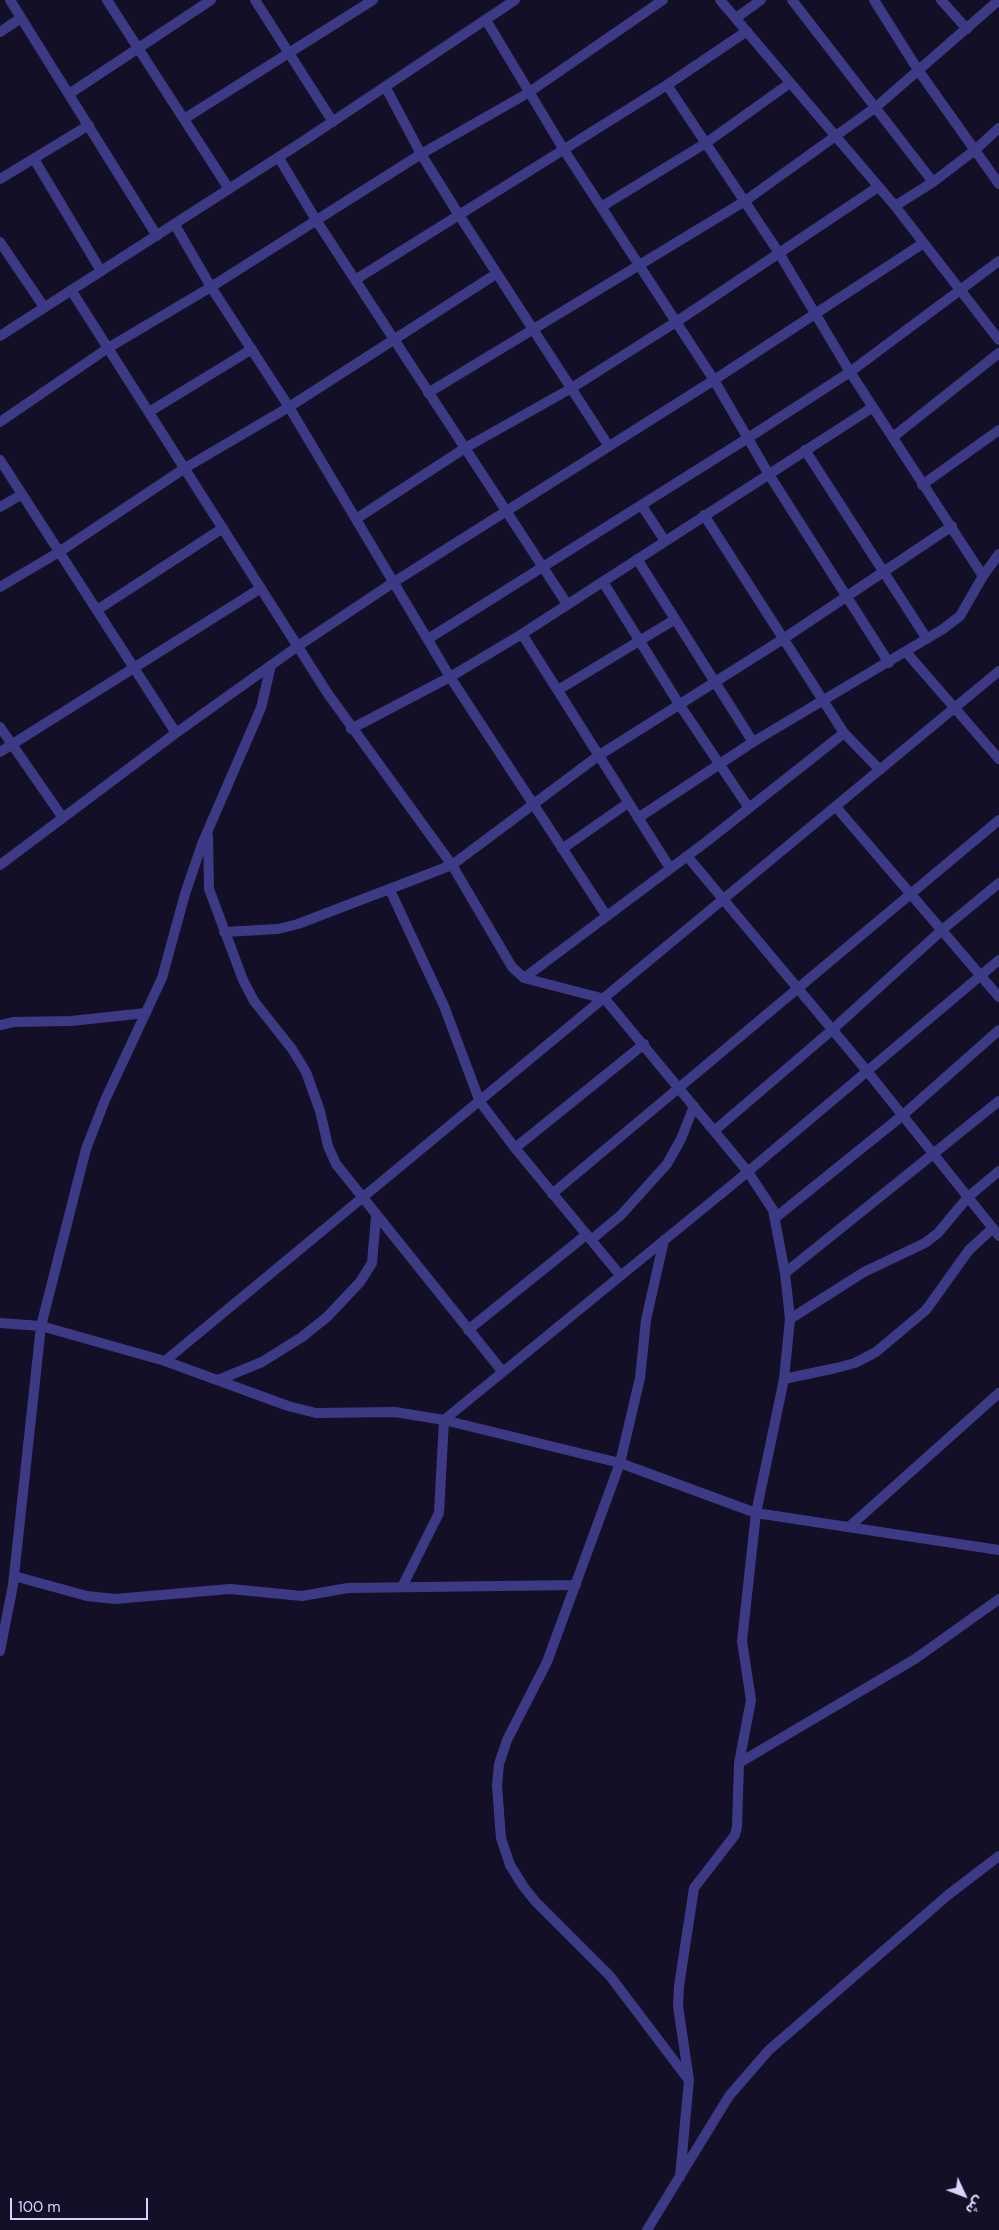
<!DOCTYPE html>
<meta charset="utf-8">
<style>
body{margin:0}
#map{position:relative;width:999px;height:2230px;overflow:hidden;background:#130f26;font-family:"DM Sans","Noto Sans Arabic",sans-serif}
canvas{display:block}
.north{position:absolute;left:939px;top:2170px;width:50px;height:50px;-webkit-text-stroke:4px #130f26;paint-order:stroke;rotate:133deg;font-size:14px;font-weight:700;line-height:20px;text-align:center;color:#d9d4ff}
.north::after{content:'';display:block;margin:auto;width:18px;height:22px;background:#d9d4ff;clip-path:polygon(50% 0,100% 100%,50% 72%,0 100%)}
.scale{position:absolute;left:10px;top:2198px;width:138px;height:22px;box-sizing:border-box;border:2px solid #d9d4ff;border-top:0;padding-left:6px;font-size:15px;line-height:18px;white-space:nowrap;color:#d9d4ff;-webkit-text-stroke:4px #130f26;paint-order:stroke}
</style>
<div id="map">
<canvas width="999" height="2230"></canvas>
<div class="north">ش</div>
<div class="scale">100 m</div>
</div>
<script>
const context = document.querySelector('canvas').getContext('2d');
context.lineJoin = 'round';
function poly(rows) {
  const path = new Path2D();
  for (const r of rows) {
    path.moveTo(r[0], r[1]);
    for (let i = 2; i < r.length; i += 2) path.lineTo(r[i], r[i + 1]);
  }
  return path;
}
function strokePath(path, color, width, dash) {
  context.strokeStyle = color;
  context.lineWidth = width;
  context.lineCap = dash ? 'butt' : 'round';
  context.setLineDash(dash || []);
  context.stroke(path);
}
strokePath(poly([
 [10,0,157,236],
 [107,0,229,189],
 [255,0,333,122],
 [720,0,895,206,999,340],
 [792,0,933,182],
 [874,0,918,70,999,184],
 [941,0,967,29],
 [736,18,761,0],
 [486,20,564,150,714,380,768,473,889,663],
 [0,32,21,18],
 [667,85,779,253,850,372,983,576],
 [386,88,421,154,459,215,608,445],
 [69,94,211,0],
 [184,119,373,0],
 [279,158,316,220,567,604],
 [34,159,101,271],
 [0,179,89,125],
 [895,206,933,182,975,150,999,128],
 [601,207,706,143,790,83],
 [175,225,211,287,289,407,450,677,606,915],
 [0,242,44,307],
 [355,280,667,85,747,31],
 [71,290,328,694,452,865,512,967,524,978,605,999,748,1172,773,1210,785,1273,790,1319,784,1379,756,1513,742,1641,751,1700,739,1763,737,1827,735,1835,694,1888,679,1986,678,2006,689,2080,680,2177],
 [0,336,302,142,515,0],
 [428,393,745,201,876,107,999,0],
 [149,412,252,349],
 [0,422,108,348,211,287,421,154,528,93,663,0],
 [893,437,999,353],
 [805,450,927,639],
 [0,460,176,733],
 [922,485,999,430],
 [642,506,665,541],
 [0,507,21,495],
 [704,515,844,733,880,770],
 [356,519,465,448,570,389,676,322,878,187],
 [637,559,753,742],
 [603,582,679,704,749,808],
 [0,587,59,552,185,468,289,407,496,274],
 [97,610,223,528],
 [522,634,670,868],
 [428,639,748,438,850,372,999,261],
 [906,652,999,759],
 [558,690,674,620],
 [0,727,63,818],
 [351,729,450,677,522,634,873,407],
 [0,752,261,588],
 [836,807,999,997],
 [638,818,753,742,943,629,960,616,983,576,999,554],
 [208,836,209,889,243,980,254,1001,292,1049,306,1072,320,1111,328,1146,336,1164,502,1371],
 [562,849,628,803],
 [687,856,867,1071,999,1236],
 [0,865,176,733,298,646,394,582,714,380,922,244],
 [390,890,444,1006,480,1102,515,1148,620,1275],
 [224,932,278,929,298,924,452,865,598,756,783,639,952,526],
 [524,978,706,842,844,733],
 [0,1025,14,1022,71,1021,146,1013],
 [714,1131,832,1030,942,930,999,883],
 [515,1148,644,1044],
 [552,1194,999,820],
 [775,1218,903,1115,999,1030],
 [591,1240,621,1215,667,1164,681,1139,694,1106],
 [664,1240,646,1320,640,1378,620,1463,547,1662,507,1740,499,1764,497,1786,501,1838,510,1865,523,1886,535,1901,610,1976,688,2079],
 [785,1273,999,1101],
 [790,1319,864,1272,925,1243,938,1233,968,1197,999,1171],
 [0,1323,41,1326,165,1361,288,1406,316,1413,395,1412,444,1420,620,1463,756,1513,999,1550],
 [468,1330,586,1235],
 [165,1361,999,671],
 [784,1379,836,1368,855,1363,876,1352,926,1310,969,1250,993,1228],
 [218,1380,262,1362,302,1337,327,1317,360,1282,372,1263,376,1217],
 [849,1527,999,1393],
 [14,1576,87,1596,115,1599,230,1589,302,1596,348,1588,576,1585],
 [402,1587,439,1513,444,1420,738,1180,999,960],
 [0,1651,13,1585,41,1326,86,1149,105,1100,162,978,185,894,202,844,261,708,271,665],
 [739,1763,915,1659,999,1599],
 [647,2230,729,2096,769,2050,948,1895,999,1856]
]), '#3d3a85', 10);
</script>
